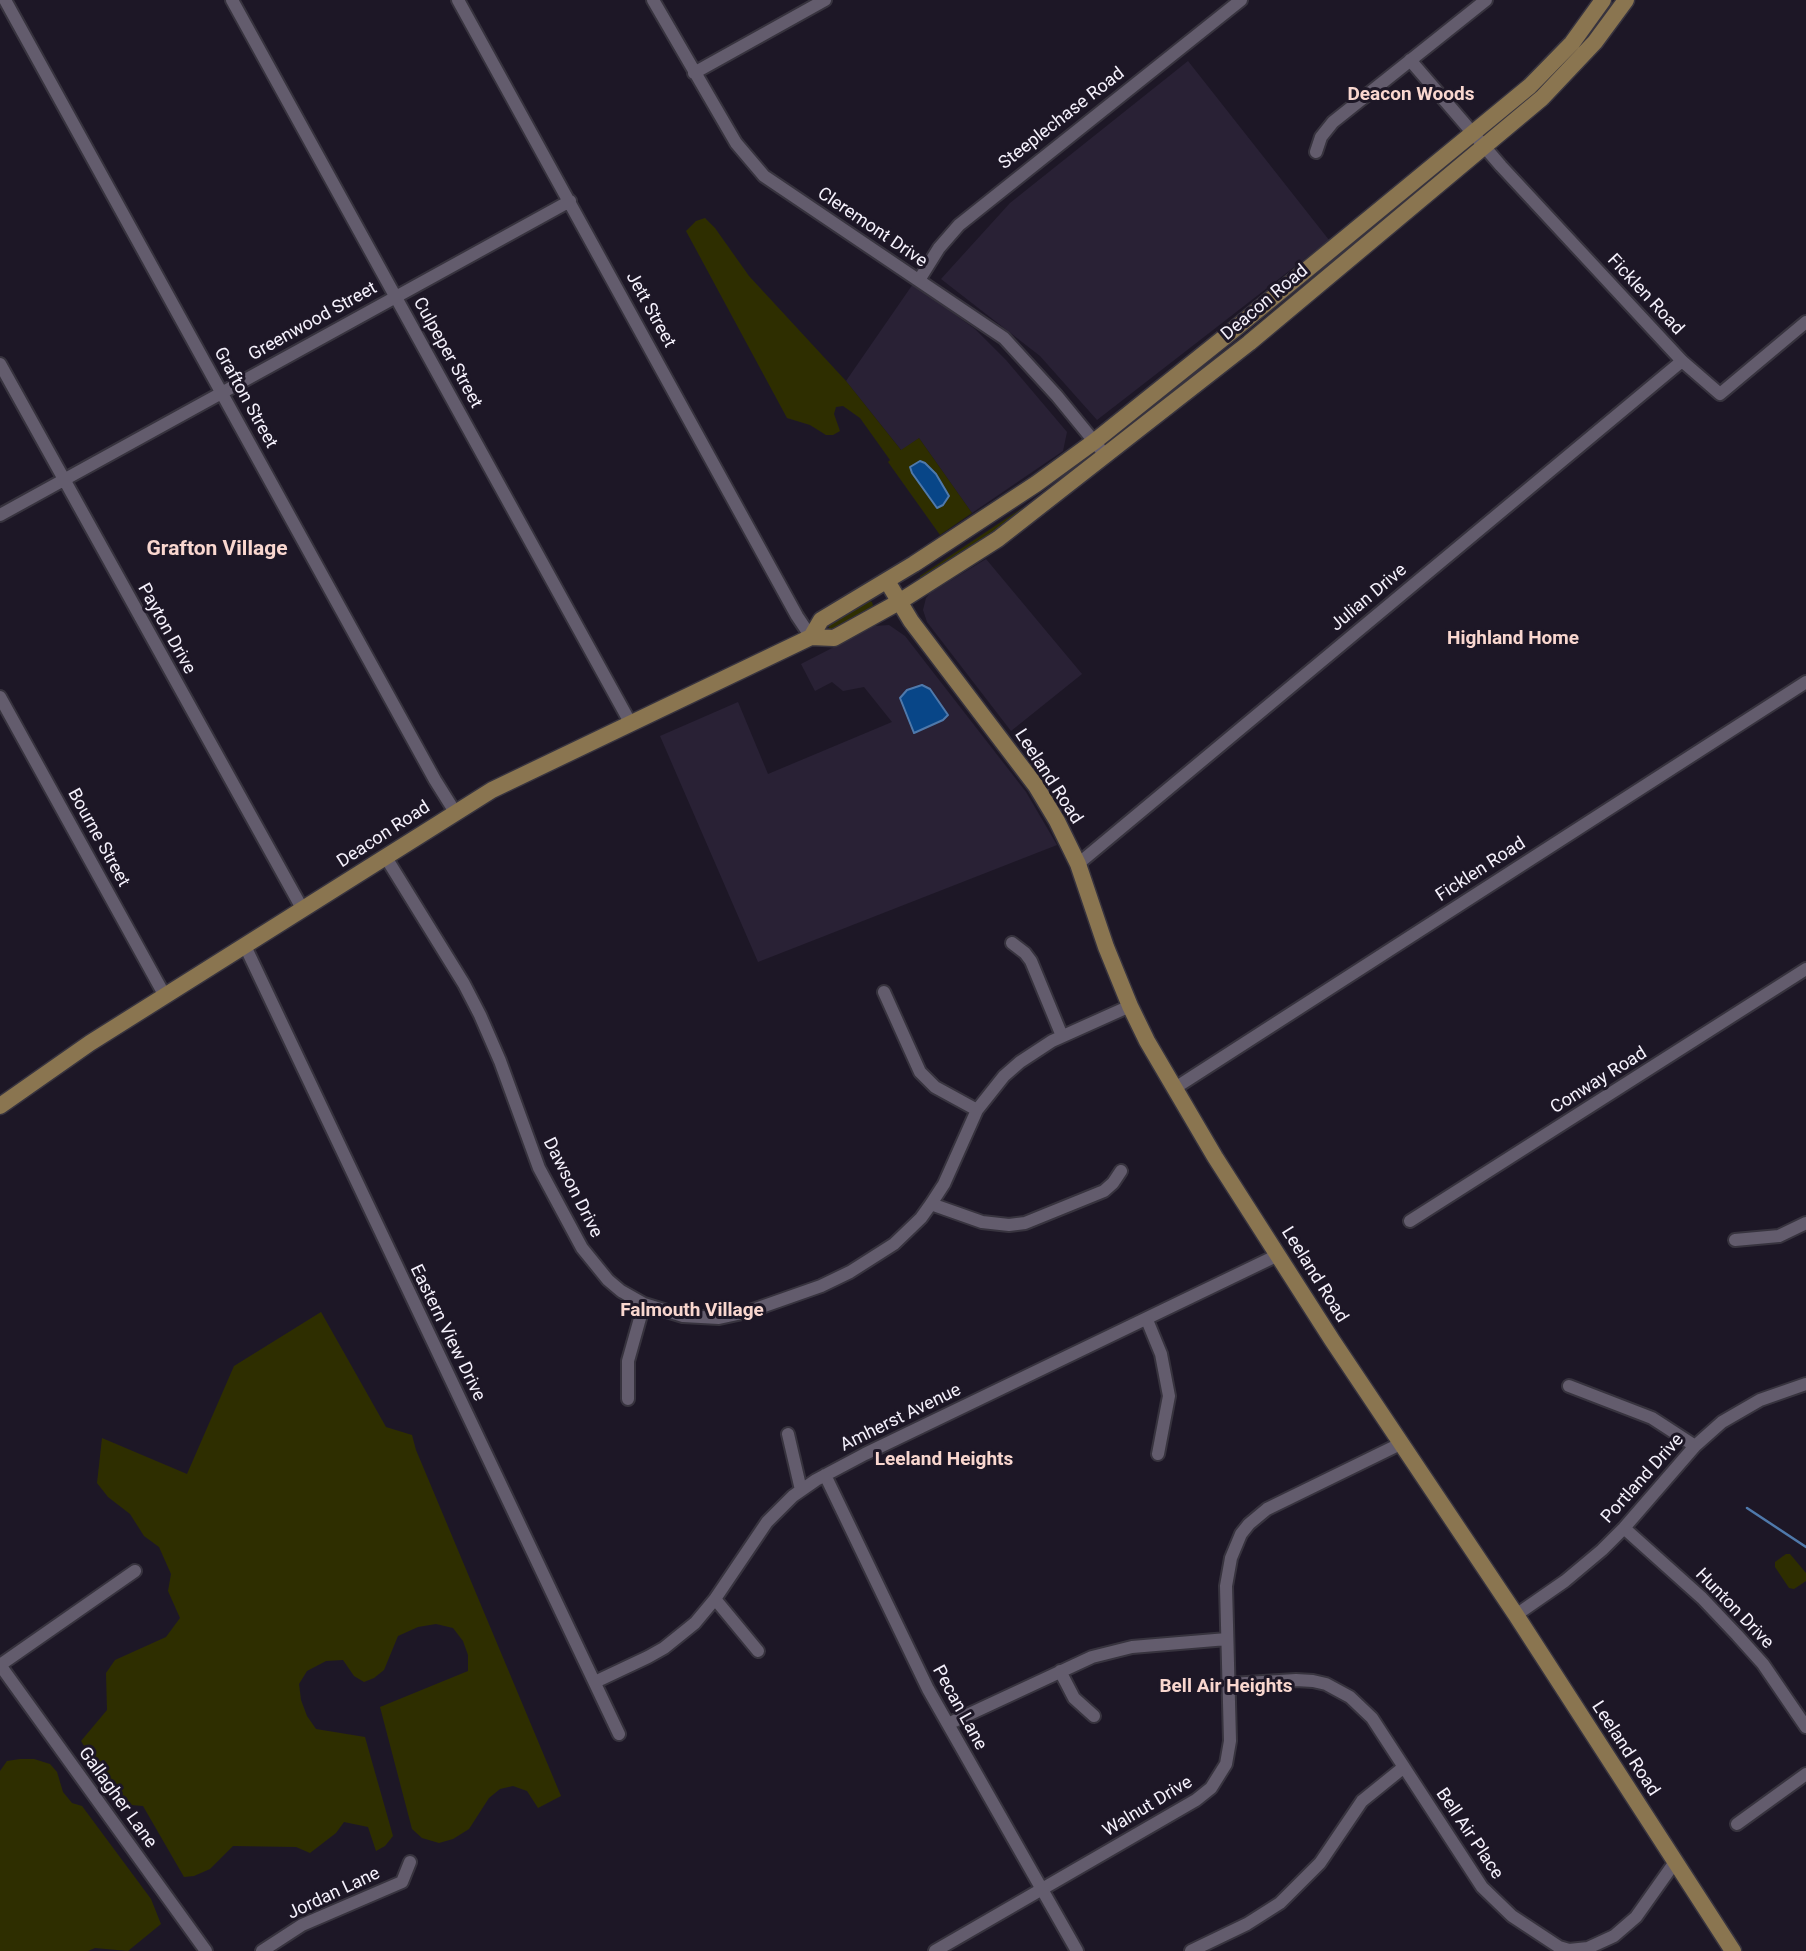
<!DOCTYPE html>
<style>
body{margin:0}
canvas{display:block;background:#1d1726}
</style>
<canvas width="1806" height="1951"></canvas>
<script>
const context = document.querySelector('canvas').getContext('2d');
context.lineJoin = 'round';
function fillPath(path, color) {
  context.fillStyle = color;
  context.fill(path, 'evenodd');
}
function poly(rows) {
  const path = new Path2D();
  for (const r of rows) {
    path.moveTo(r[0], r[1]);
    for (let i = 2; i < r.length; i += 2) path.lineTo(r[i], r[i + 1]);
  }
  return path;
}
function strokePath(path, color, width, dash) {
  context.strokeStyle = color;
  context.lineWidth = width;
  context.lineCap = dash ? 'butt' : 'round';
  context.setLineDash(dash || []);
  context.stroke(path);
}
function write(font, color, halo, rows, align = 'center') {
  context.font = font + ' Roboto,sans-serif';
  context.lineWidth = 6;
  context.setLineDash([]);
  context.textBaseline = 'middle';
  context.strokeStyle = halo;
  context.fillStyle = color;
  for (const [text, x, y, turn = 0] of rows) {
    context.save();
    context.translate(x, y);
    context.rotate((+turn || 0) * Math.PI / 180);
    context.textAlign = isNaN(turn) ? turn : align;
    if (halo) context.strokeText(text, 0, 0);
    context.fillText(text, 0, 0);
    context.restore();
  }
}
fillPath(poly([
 [1188,61,1329,240,1097,420,1040,356,941,279,1010,203],
 [913,284,975,329,1006,360,1067,432,1063,451,972,513,919,438,902,451,846,381],
 [986,559,1082,674,1011,731,927,622,923,610,926,598,930,593],
 [889,625,905,636,1026,792,1057,845,758,962,660,736,738,702,768,774,892,722,864,687,843,691,832,682,815,691,801,664,875,626]
]), '#292135');
fillPath(poly([
 [1428,180,1366,238,1303,288,1360,234],
 [705,218,715,228,749,276,846,381,901,450,919,438,972,513,940,535,888,462,890,460,860,418,843,406,836,407,834,414,840,431,833,435,826,435,810,425,787,418,686,231,696,221],
 [1025,506,1003,527,922,581,920,579,920,576],
 [868,600,872,602,874,609,830,631,828,625,830,622],
 [321,1312,386,1427,412,1435,416,1450,561,1796,538,1808,527,1791,513,1786,500,1789,489,1798,469,1829,453,1839,439,1843,422,1838,412,1829,380,1707,468,1671,468,1655,463,1641,453,1628,436,1624,418,1627,398,1636,384,1670,374,1678,364,1682,354,1676,343,1660,326,1661,307,1671,299,1684,301,1700,307,1716,316,1729,365,1737,393,1836,385,1846,376,1851,368,1827,344,1822,336,1833,310,1853,296,1847,233,1846,210,1869,194,1876,184,1877,143,1806,131,1805,117,1798,81,1741,107,1710,106,1673,115,1660,166,1637,180,1618,168,1591,171,1574,159,1547,144,1536,130,1514,108,1497,97,1483,102,1438,187,1474,234,1366],
 [1786,1554,1790,1554,1806,1573,1806,1581,1794,1589,1789,1588,1775,1567,1775,1562],
 [20,1759,34,1759,50,1764,57,1772,63,1792,72,1803,82,1806,151,1899,161,1924,128,1951,95,1948,88,1951,0,1951,0,1771,7,1761]
]), '#2e2e00');
const water = poly([
 [920,461,925,463,936,474,949,496,943,505,937,508,912,473,910,467,920,461],
 [922,685,930,689,948,715,943,720,914,733,900,698,907,690,922,685]
]);
fillPath(water, '#084688');
strokePath(water, '#4f79ab', 2);
strokePath(poly([
 [1747,1508,1806,1547]
]), '#4f79ab', 2.5);
const minor = poly([
 [5,0,435,780,455,812],
 [232,0,631,724],
 [458,0,797,616,811,637],
 [653,0,736,143,764,176,1004,338,1057,396,1106,456],
 [1410,60,1501,166,1682,361,1720,394,1806,322],
 [694,73,825,0],
 [1316,152,1321,137,1333,122,1486,0],
 [919,280,939,248,959,225,1241,0],
 [0,364,303,910],
 [0,515,570,201],
 [0,697,165,996],
 [385,856,464,984,480,1015,500,1061,539,1168,582,1248,608,1280,621,1291,644,1304,683,1316,719,1318,747,1312,821,1286,850,1272,894,1244,921,1218,931,1204,944,1184,977,1110,1004,1076,1020,1062,1052,1041,1130,1006],
 [1078,864,1682,361],
 [1012,943,1025,953,1031,961,1062,1036],
 [245,946,619,1734],
 [884,992,920,1072,935,1087,977,1110],
 [1175,1088,1806,682],
 [931,1204,982,1222,1009,1225,1025,1223,1104,1191,1113,1183,1121,1171],
 [1410,1221,1806,969],
 [1735,1240,1779,1236,1806,1223],
 [1147,1320,1161,1354,1169,1396,1158,1454],
 [1569,1386,1652,1418,1695,1446],
 [628,1399,628,1361,644,1304],
 [788,1434,801,1490],
 [825,1475,928,1689,1077,1951],
 [1624,1528,1702,1598,1737,1635,1763,1664,1806,1727],
 [715,1599,758,1651],
 [1516,1615,1565,1581,1602,1550,1624,1528,1695,1446,1722,1422,1760,1400,1806,1384],
 [0,1665,206,1951],
 [0,1665,135,1571],
 [1060,1671,1074,1698,1094,1716],
 [595,1682,648,1657,664,1648,695,1623,715,1599,767,1522,793,1496,816,1480,865,1454,1278,1255],
 [1230,1684,1296,1680,1313,1681,1326,1684,1350,1697,1372,1718,1482,1887,1512,1916,1559,1947,1569,1950,1588,1948,1614,1936,1636,1917,1675,1862],
 [948,1724,1092,1657,1132,1647,1227,1639],
 [1737,1824,1806,1774],
 [262,1951,302,1925,402,1882,410,1862],
 [935,1951,1196,1800,1211,1788,1226,1764,1230,1741,1226,1586,1231,1558,1241,1534,1249,1524,1267,1509,1400,1444],
 [1191,1951,1247,1924,1280,1903,1320,1863,1362,1801,1404,1767]
]);
const major = poly([
 [887,581,911,621,1036,786,1057,821,1078,864,1106,947,1130,1006,1147,1041,1215,1157,1332,1340,1516,1615,1733,1951],
 [811,637,821,620,914,564,1036,484,1095,441,1236,328,1530,86,1572,43,1603,0],
 [0,1106,90,1043,492,790,811,637,834,638,899,602,998,539,1249,343,1542,98,1595,42,1626,0]
]);
strokePath(minor, '#37333e', 16);
strokePath(major, '#37333e', 19);
strokePath(minor, '#635c6d', 12);
strokePath(major, '#8a7550', 16);
write('18px', '#f5f1fc', '#1d1726', [
 ["Steeplechase Road",1062,119,-38],
 ["Cleremont Drive",872,228,34],
 ["Ficklen Road",1645,295,47],
 ["Deacon Road",1265,303,-40],
 ["Jett Street",650,310,61],
 ["Greenwood Street",313,322,-29],
 ["Culpeper Street",447,353,61],
 ["Grafton Street",245,398,61],
 ["Julian Drive",1369,598,-40],
 ["Payton Drive",166,629,61],
 ["Leeland Road",1048,777,57],
 ["Deacon Road",384,835,-33],
 ["Bourne Street",98,838,61],
 ["Ficklen Road",1481,870,-33],
 ["Conway Road",1599,1081,-32],
 ["Dawson Drive",572,1188,63],
 ["Leeland Road",1314,1275,58],
 ["Eastern View Drive",447,1333,64],
 ["Amherst Avenue",901,1418,-26],
 ["Portland Drive",1643,1479,-48],
 ["Hunton Drive",1734,1609,46],
 ["Pecan Lane",959,1708,61],
 ["Leeland Road",1625,1749,57],
 ["Gallagher Lane",117,1798,54],
 ["Walnut Drive",1148,1807,-31],
 ["Bell Air Place",1469,1834,56],
 ["Jordan Lane",334,1894,-25]
]);
write('bold 19px', '#f9d7cf', '#1d1726', [
 ["Deacon Woods",1411,95],
 ["Highland Home",1513,639],
 ["Falmouth Village",692,1311],
 ["Leeland Heights",944,1460],
 ["Bell Air Heights",1226,1687]
]);
write('bold 21px', '#f9d7cf', '#1d1726', [
 ["Grafton Village",217,550]
]);
</script>
